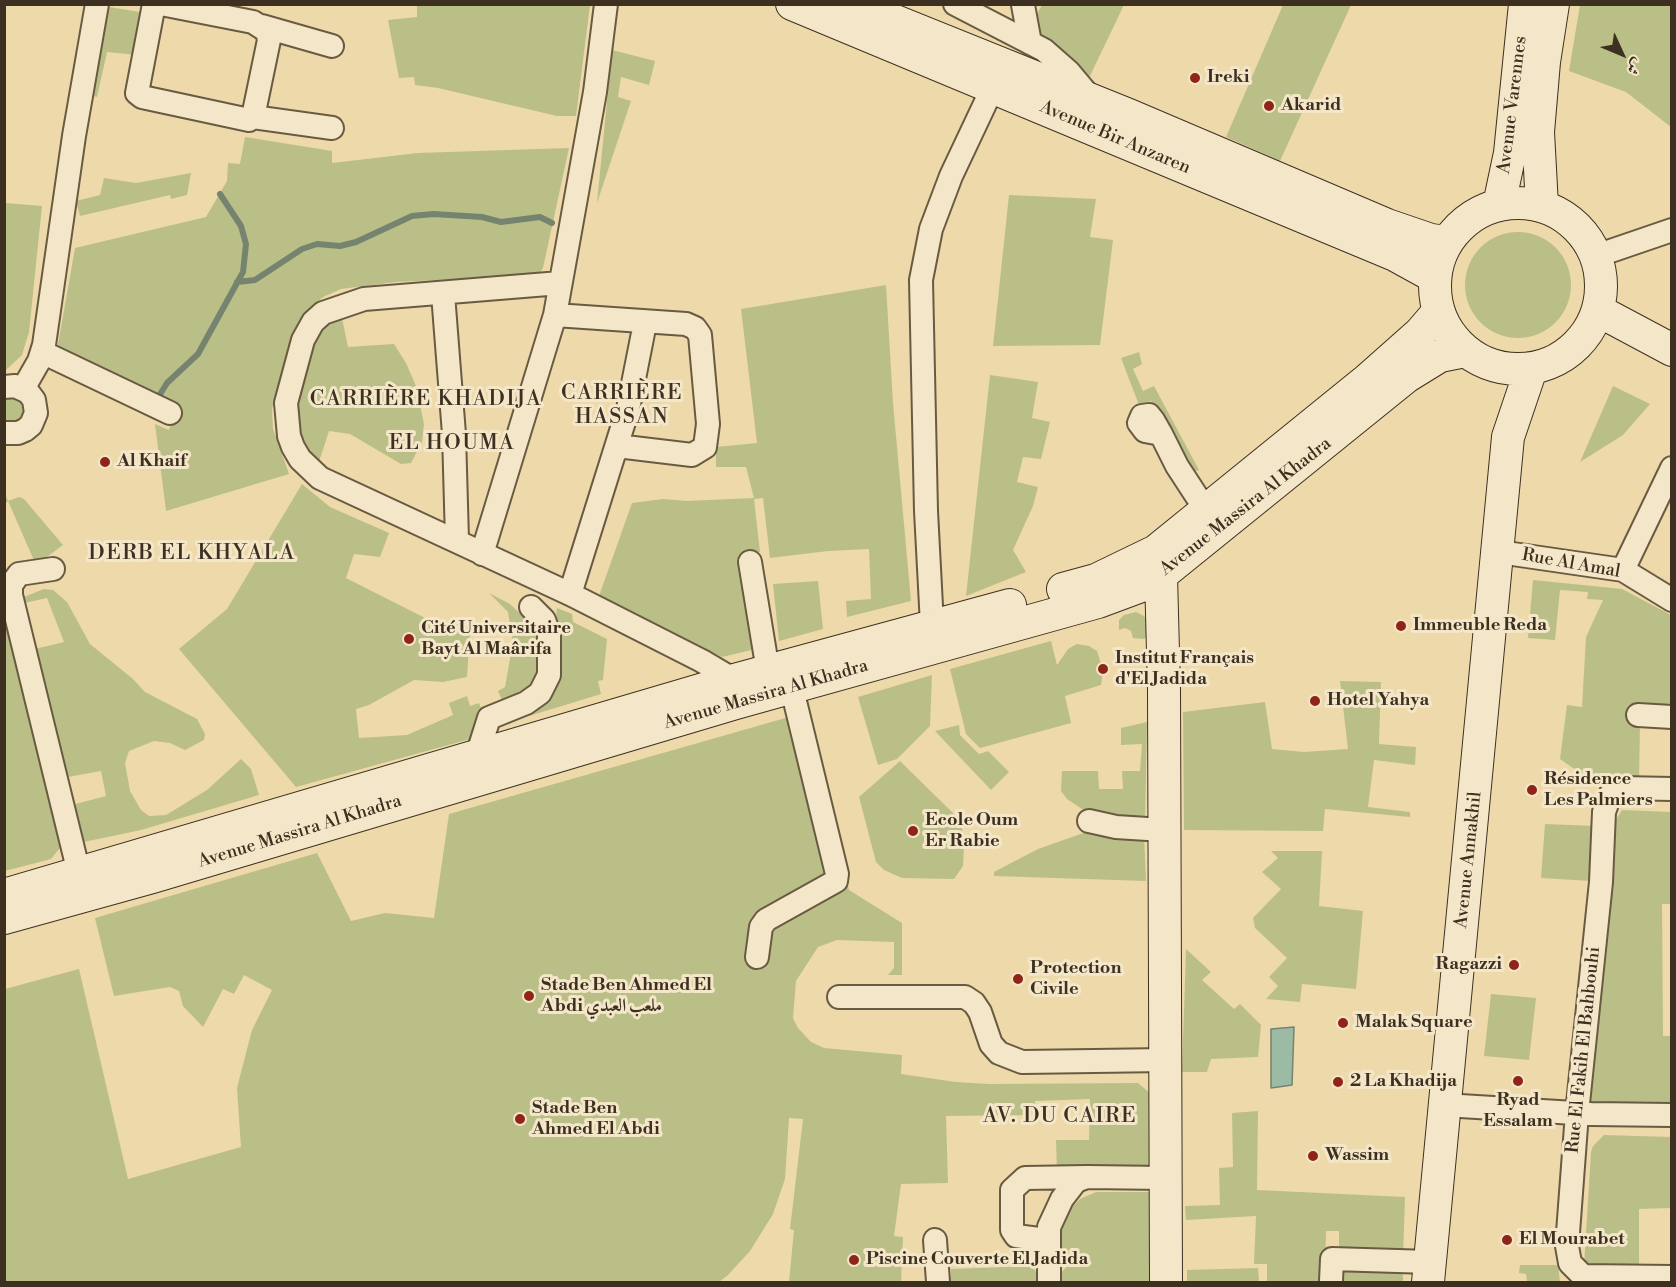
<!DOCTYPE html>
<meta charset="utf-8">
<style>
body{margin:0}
#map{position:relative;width:1676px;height:1287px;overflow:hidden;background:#eed9aa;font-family:"Libre Bodoni",Amiri,serif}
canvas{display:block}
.frame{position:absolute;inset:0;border:6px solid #3d3020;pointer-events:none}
.north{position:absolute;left:1592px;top:24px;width:60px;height:60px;-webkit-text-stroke:4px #f4e6c8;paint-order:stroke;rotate:134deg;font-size:16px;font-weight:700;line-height:24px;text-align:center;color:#3d3020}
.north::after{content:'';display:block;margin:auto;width:21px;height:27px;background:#3d3020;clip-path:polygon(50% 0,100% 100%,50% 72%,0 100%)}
</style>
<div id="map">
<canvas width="1676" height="1287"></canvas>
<div class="frame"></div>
<div class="north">ش</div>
</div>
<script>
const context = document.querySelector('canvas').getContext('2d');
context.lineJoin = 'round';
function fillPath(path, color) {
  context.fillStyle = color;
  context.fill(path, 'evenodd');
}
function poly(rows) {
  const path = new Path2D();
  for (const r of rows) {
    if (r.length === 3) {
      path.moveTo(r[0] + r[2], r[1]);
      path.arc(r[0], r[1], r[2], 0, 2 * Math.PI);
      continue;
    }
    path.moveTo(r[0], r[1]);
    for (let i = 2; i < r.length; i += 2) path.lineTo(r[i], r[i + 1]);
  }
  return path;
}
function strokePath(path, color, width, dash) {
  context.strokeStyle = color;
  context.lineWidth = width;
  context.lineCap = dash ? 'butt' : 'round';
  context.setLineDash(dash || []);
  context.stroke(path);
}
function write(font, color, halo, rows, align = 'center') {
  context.font = font + ' "Libre Bodoni",Amiri,serif';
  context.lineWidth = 6;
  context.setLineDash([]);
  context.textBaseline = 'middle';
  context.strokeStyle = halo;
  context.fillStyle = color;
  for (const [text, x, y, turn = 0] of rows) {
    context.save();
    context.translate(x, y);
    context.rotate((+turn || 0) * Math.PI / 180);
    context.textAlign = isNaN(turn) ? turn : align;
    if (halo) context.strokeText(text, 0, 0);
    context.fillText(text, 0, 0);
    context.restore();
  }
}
fillPath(poly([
 [417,5,590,5,576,116,557,116,438,88,415,85,414,77,399,78,388,20,417,17],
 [1042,5,1124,5,1088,80,1038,36,1036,16],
 [1283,5,1351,5,1280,161,1226,137],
 [1580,5,1671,5,1671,127,1626,92,1569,71],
 [109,7,146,13,137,55,107,52,97,97,90,95],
 [612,50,655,61,649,85,621,77,618,97,631,101,597,203],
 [245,137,332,151,332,163,418,153,569,148,543,268,538,275,396,282,341,289,323,297,306,312,290,343,272,409,273,429,289,474,166,511,155,424,169,430,178,404,57,350,75,248,206,217,227,181,228,163,240,164],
 [191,173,187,195,171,199,170,195,80,216,76,201,100,195,104,178,136,183],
 [1009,195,1096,199,1090,237,1113,240,1100,345,993,346],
 [5,203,42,206,29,332,22,355,5,371],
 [1518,285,53],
 [886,285,893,403,911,601,847,617,846,601,871,599,869,549,828,551,770,558,763,498,754,499,760,552,741,556,756,649,722,657,599,596,632,503,663,499,687,501,754,498,746,467,716,467,716,447,757,443,741,309],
 [341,313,348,347,394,344,406,363,416,386,424,424,422,442,411,463,401,464,350,434,329,431,317,468,300,458,293,373,303,340],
 [1139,352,1142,364,1133,369,1143,391,1154,386,1199,470,1194,472,1186,461,1157,406,1151,401,1139,405,1121,358],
 [990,375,1038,382,1032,418,1050,422,1041,459,1023,457,1017,482,1038,487,1033,506,1013,550,1026,572,966,596],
 [1613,386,1650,404,1623,435,1580,462],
 [4,395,28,402,22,423,5,426],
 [302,484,330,507,389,533,380,557,354,554,346,578,435,623,464,624,470,630,467,677,443,682,414,680,369,705,356,709,359,738,407,735,453,715,449,703,467,696,470,706,479,703,481,708,474,738,296,787,179,649,227,609],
 [4,491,8,501,19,497,24,499,63,545,36,565,8,501,5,504],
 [1533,580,1622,589,1671,615,1671,709,1640,723,1639,782,1596,784,1560,759,1567,705,1582,707,1586,637,1603,600,1587,599,1588,592,1560,590,1555,640,1528,638],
 [818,581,823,629,779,641,773,584],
 [44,589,53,590,67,602,90,644,133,679,145,692,197,719,205,734,204,740,185,750,170,743,154,741,129,751,125,763,130,791,141,810,149,816,166,815,207,790,241,759,251,769,259,795,141,830,79,843,31,650,64,642,47,598,20,604,24,597],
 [101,771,106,796,72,805,68,777],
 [489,593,510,604,527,620,535,631,539,652,536,674,529,687,502,700,498,691,505,687,513,642,508,612],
 [4,605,64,843,51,859,5,871],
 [557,608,572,614,573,622,607,639,603,680,598,681,601,694,529,716,546,701],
 [1136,612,1144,616,1149,623,1149,636,1143,639,1133,638,1131,631,1125,628,1119,630,1119,620,1124,615],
 [1051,641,1057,665,1068,649,1077,644,1089,646,1097,651,1103,670,1101,685,1065,696,1071,723,980,748,966,734,950,669],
 [932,675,930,726,897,759,878,765,858,697],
 [1340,681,1381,682,1379,744,1416,747,1415,765,1374,760,1368,807,1410,812,1410,817,1325,809,1323,831,1184,830,1183,712,1265,702,1272,749,1304,752,1348,749],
 [803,713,849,890,902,923,902,975,888,975,894,968,894,942,837,940,818,947,796,981,793,1018,798,1028,811,1042,824,1048,902,1055,901,1074,956,1082,989,1084,1138,1083,1151,1094,1151,1173,1057,1173,1056,1140,1089,1140,1090,1099,1035,1101,1035,1115,946,1116,948,1183,901,1184,894,1236,903,1237,901,1282,789,1282,794,1230,790,1229,803,1119,789,1118,785,1179,773,1214,750,1251,728,1275,719,1282,5,1282,5,989,79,969,128,1179,241,1147,237,1088,252,1030,272,990,244,975,234,994,223,989,203,1027,183,1006,179,991,170,987,114,996,95,918,317,853,351,921,385,913,434,918,449,814],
 [1147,722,1145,824,1088,813,1067,799,1061,791,1062,771,1098,771,1099,789,1123,789,1122,771,1140,771,1142,744,1121,745,1121,728],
 [959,725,960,735,979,754,988,751,1009,772,991,790,935,731],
 [900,761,955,815,960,810,964,845,963,866,954,879,902,878,884,870,876,862,859,797],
 [1622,810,1671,812,1671,904,1662,904,1663,1036,1671,1036,1671,1106,1588,1104,1614,823],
 [1545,824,1595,826,1591,881,1541,878],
 [1089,831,1144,835,1146,881,994,876,994,872,1038,849],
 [1271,851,1322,851,1319,906,1363,911,1356,989,1302,984,1300,1002,1266,999,1278,986,1269,977,1287,958,1255,928,1253,918,1281,889,1262,872,1278,858],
 [1186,949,1211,972,1202,980,1234,1009,1240,1004,1261,1025,1258,1057,1211,1059,1207,1072,1182,1072],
 [1491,994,1536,998,1529,1060,1484,1056],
 [1258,1111,1257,1190,1405,1197,1403,1257,1339,1255,1339,1231,1326,1231,1325,1282,1267,1282,1267,1264,1254,1264,1256,1216,1186,1220,1185,1206,1220,1205,1219,1168,1233,1167,1232,1113],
 [1604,1135,1671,1137,1671,1208,1639,1209,1639,1273,1584,1265,1591,1152,1593,1146],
 [1096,1192,1151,1192,1151,1282,1054,1282,1066,1267,1049,1256,1050,1250,1069,1210,1080,1199],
 [1338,1265,1403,1266,1403,1282,1338,1282],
 [1520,1265,1558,1265,1560,1282,1527,1282,1526,1274,1519,1273],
 [1030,1266,1035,1270,1038,1282,951,1282,951,1269],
 [1258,1268,1259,1282,1187,1282,1187,1270]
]), '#babf88');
const water = poly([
 [1294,1027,1292,1085,1271,1088,1271,1029,1294,1027]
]);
fillPath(water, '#9bbba4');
strokePath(water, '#75836f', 1.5);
strokePath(poly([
 [237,282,255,280,302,249,317,244,340,246,356,242,412,216,433,214,482,217,501,222,540,217,552,223],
 [159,396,167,383,198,354,243,272,246,244,241,226,220,194]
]), '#75836f', 6);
const street = poly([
 [154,4,137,93,142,97,249,120,253,117,269,40,267,31,253,22,161,4],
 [955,4,1044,50,1069,72,1090,97],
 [1023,5,1030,43],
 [262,26,332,46],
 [253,117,332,128],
 [1596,256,1672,230],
 [560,283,364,299,323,313,313,322,303,340,286,403,289,436,293,447,300,459,320,478,570,594,702,661,734,680],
 [443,294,454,434,457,540],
 [555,315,686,324,695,328,700,335,708,424,705,447,692,455,617,446],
 [42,352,170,413],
 [4,387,15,386,28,392,34,400,36,413,31,425,25,430,18,433,4,433],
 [23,389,39,361,44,345,74,136,97,4],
 [1161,434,1145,431,1139,423,1142,416,1149,415,1153,420,1161,434,1177,466,1207,512],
 [1499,552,1623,570,1672,600],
 [482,554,555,315,595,92,606,4],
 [750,562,768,671],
 [53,569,19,574,11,585,11,595,79,873],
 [1623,570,1672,468],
 [570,594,628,409,645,323],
 [932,625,926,511,921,280,931,229,951,176,993,87],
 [1638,715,1672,717],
 [477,756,489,718,526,703,540,693,549,675,549,634,544,620,531,607],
 [1672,789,1621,788,1610,795,1604,812,1601,882,1577,1113,1567,1246,1570,1263,1583,1276,1672,1277],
 [1089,821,1116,827,1163,830],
 [757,957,761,927,766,920,836,881,837,874,792,689],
 [839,997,965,997,974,1003,980,1012,991,1044,999,1053,1022,1062,1166,1060],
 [1444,1105,1591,1114,1672,1115],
 [935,1240,938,1282],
 [1047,1240,1016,1236,1012,1230,1012,1190,1025,1178,1086,1177],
 [1331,1281,1332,1259,1430,1262],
 [1049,1282,1049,1227,1062,1199,1076,1181,1087,1177,1166,1178]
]);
const secondary = poly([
 [792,4,1395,255,1435,277],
 [853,4,1129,115,1387,225,1431,240,1447,242],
 [1518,286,83],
 [1499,205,1510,153,1525,4],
 [1542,206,1538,132,1544,62,1553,4],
 [1599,311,1672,350],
 [1157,558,1161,575,1164,690,1166,1282],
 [1063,589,1096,580,1156,551,1367,380,1420,333,1438,312],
 [4,895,734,680,1010,605],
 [4,918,152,877,736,703,1098,602,1141,586,1161,575,1406,377,1440,356,1465,351],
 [1428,1282,1508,437,1531,369]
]);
strokePath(street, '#695a42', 26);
strokePath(secondary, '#3d3020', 34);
strokePath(street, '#f4e6c8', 22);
strokePath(secondary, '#f4e6c8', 32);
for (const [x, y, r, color] of [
 [1195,78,6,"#8f2418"],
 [1269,106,6,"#8f2418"],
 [105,462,6,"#8f2418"],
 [1401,626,6,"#8f2418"],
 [409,639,6,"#8f2418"],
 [1103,669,6,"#8f2418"],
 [1315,701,6,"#8f2418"],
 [1532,790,6,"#8f2418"],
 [913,831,6,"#8f2418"],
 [1514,965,6,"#8f2418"],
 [1018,979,6,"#8f2418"],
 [529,996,6,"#8f2418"],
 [1343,1023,6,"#8f2418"],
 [1518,1081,6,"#8f2418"],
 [1338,1082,6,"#8f2418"],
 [520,1119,6,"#8f2418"],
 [1313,1156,6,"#8f2418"],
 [1507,1240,6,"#8f2418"],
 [854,1260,6,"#8f2418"]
]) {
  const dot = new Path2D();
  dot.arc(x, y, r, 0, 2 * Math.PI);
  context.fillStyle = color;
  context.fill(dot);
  strokePath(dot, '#f4e6c8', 2);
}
write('bold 18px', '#3d3020', '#f4e6c8', [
 ["Ireki",1207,78],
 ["Akarid",1281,106],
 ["Al Khaif",117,462],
 ["Immeuble Reda",1413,626],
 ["Cité Universitaire",421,629],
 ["Bayt Al Maârifa",421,650],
 ["Institut Français",1115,659],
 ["d'El Jadida",1115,680],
 ["Hotel Yahya",1327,701],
 ["Résidence",1544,780],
 ["Les Palmiers",1544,801],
 ["Ecole Oum",925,821],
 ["Er Rabie",925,842],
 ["Ragazzi",1502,965,"right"],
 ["Protection",1030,969],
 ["Civile",1030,990],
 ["Stade Ben Ahmed El",541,986],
 ["Abdi ملعب العبدي",541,1007],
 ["Malak Square",1355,1023],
 ["2 La Khadija",1350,1082],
 ["Ryad",1518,1101,"center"],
 ["Essalam",1518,1122,"center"],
 ["Stade Ben",532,1109],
 ["Ahmed El Abdi",532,1130],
 ["Wassim",1325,1156],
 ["El Mourabet",1519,1240],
 ["Piscine Couverte El Jadida",866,1260]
], 'left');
write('18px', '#3d3020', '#f4e6c8', [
 ["Avenue Varennes",1513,105,-83],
 ["Avenue Bir Anzaren",1115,138,23],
 ["Avenue Massira Al Khadra",1246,507,-38],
 ["Rue Al Amal",1571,564,10],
 ["Avenue Massira Al Khadra",766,695,-16],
 ["Avenue Massira Al Khadra",300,832,-17],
 ["Avenue Annakhil",1469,860,-84],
 ["Rue El Fakih El Bahbouhi",1584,1050,-84]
]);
context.letterSpacing = '1.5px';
write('21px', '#3d3020', '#f4e6c8', [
 ["CARRIÈRE",622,394],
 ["HASSAN",622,418],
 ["CARRIÈRE KHADIJA",426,400],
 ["EL HOUMA",452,444],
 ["DERB EL KHYALA",192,554],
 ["AV. DU CAIRE",1060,1117]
]);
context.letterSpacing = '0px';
</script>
